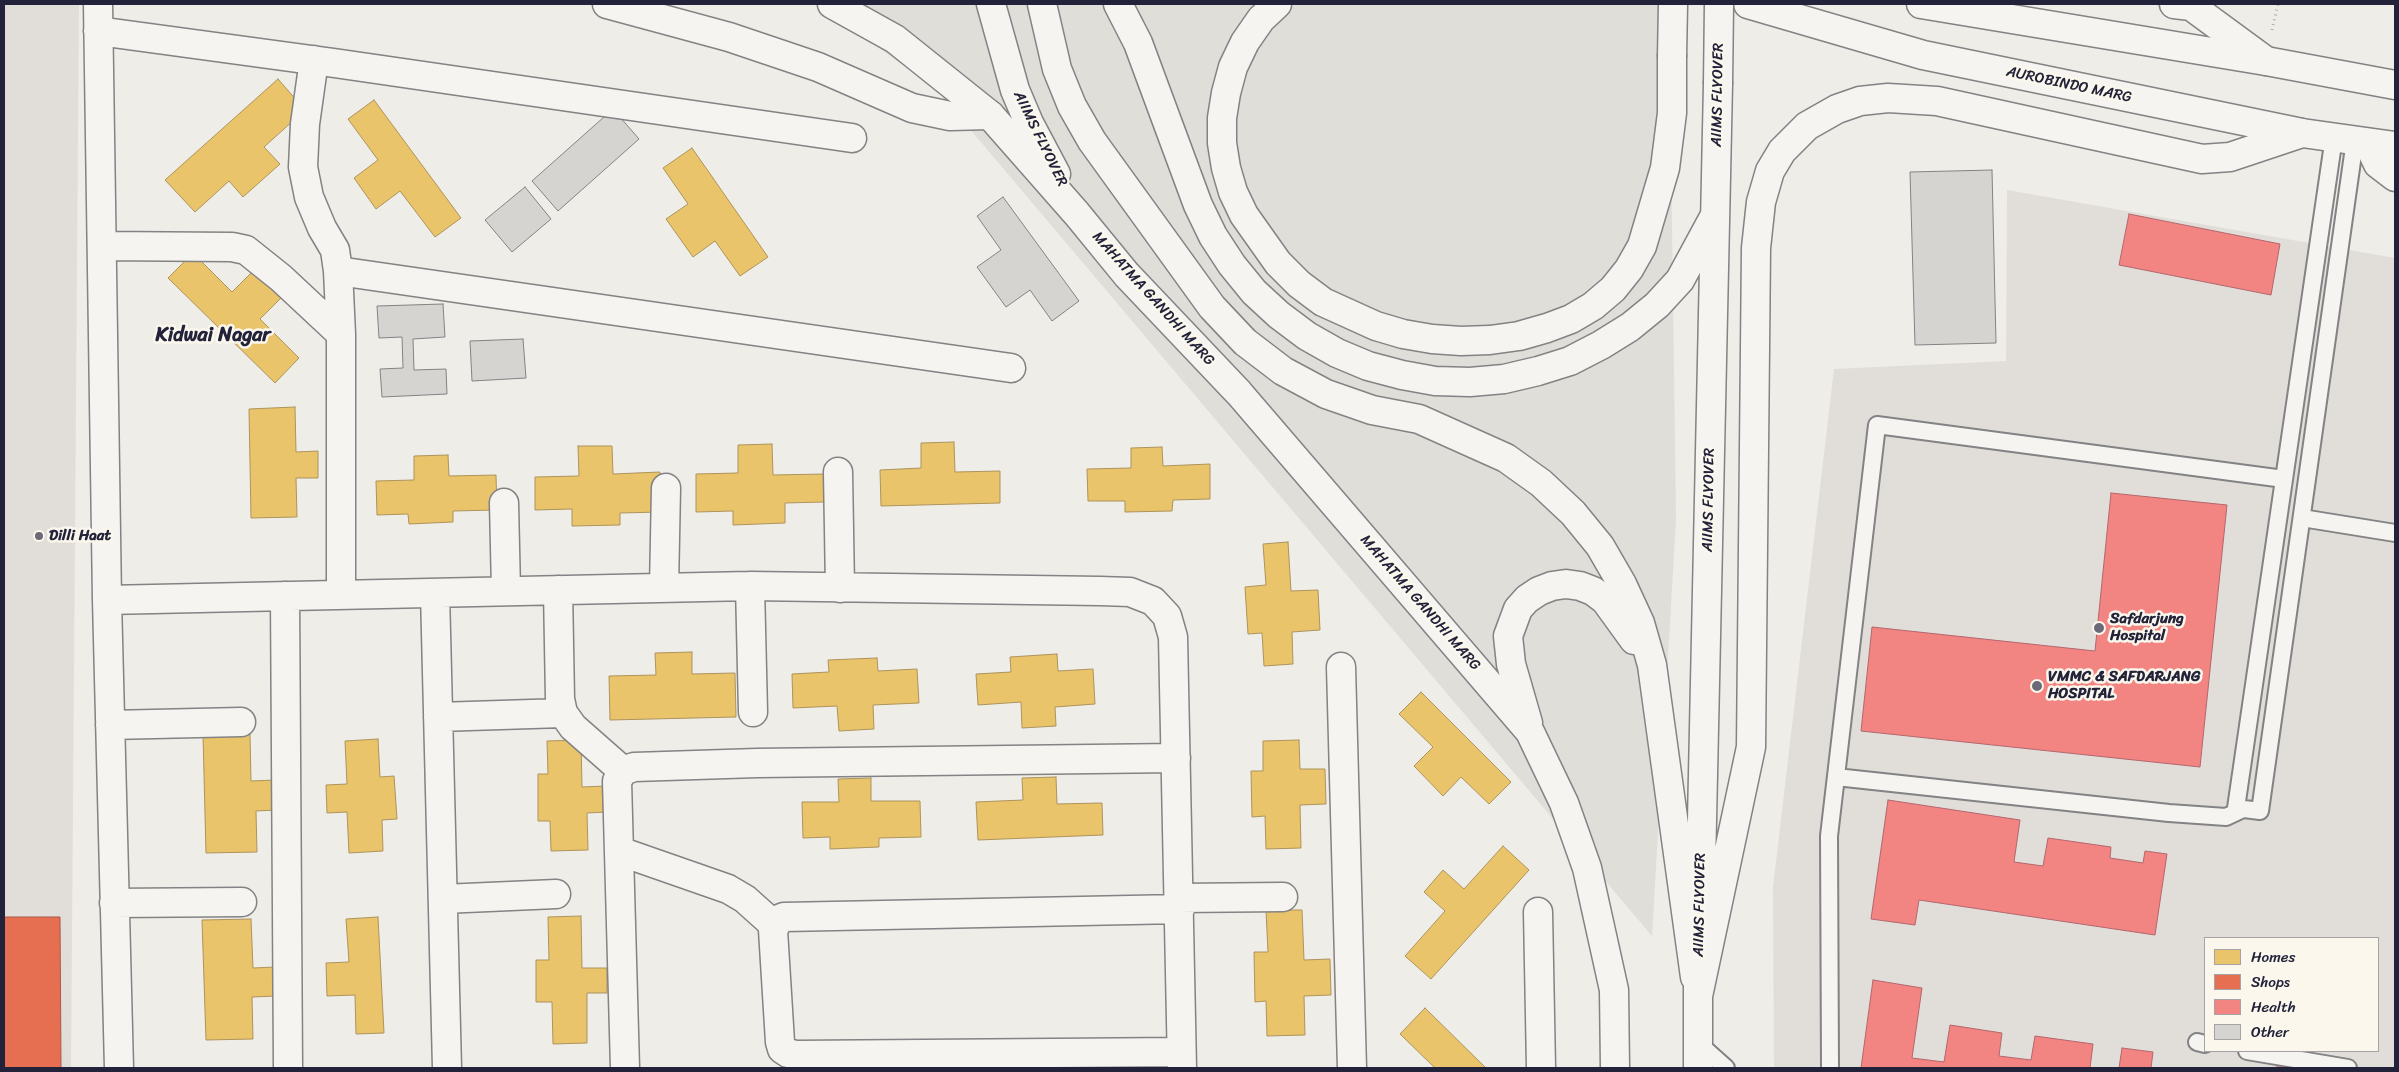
<!DOCTYPE html>
<style>
body{margin:0}
#map{position:relative;width:2399px;height:1072px;overflow:hidden;background:#efede8;font-family:Sriracha,sans-serif}
canvas{display:block}
.frame{position:absolute;inset:0;border:5px solid #22223b;pointer-events:none}
.legend{position:absolute;left:2204px;top:937px;width:175px;height:115px;box-sizing:border-box;background:#fbf7ec;border:1px solid #a4a2a5;margin:0;padding:6px 9px;list-style:none;font-size:15px;color:#22223b}
.legend li{display:flex;align-items:center;gap:10px;height:25px}
.legend b{width:25px;border:1px solid #a4a2a5}
</style>
<div id="map">
<canvas width="2399" height="1072"></canvas>
<div class="frame"></div>
<ul class="legend">
<li><b style="height:14px;background:#e9c46a"></b>Homes</li>
<li><b style="height:14px;background:#e76f51"></b>Shops</li>
<li><b style="height:14px;background:#f28482"></b>Health</li>
<li><b style="height:14px;background:#d6d4d1"></b>Other</li>
</ul>
</div>
<script>
const context = document.querySelector('canvas').getContext('2d');
context.lineJoin = 'round';
function fillPath(path, color) {
  context.fillStyle = color;
  context.fill(path, 'evenodd');
}
function poly(rows) {
  const path = new Path2D();
  for (const r of rows) {
    path.moveTo(r[0], r[1]);
    for (let i = 2; i < r.length; i += 2) path.lineTo(r[i], r[i + 1]);
  }
  return path;
}
function strokePath(path, color, width, dash) {
  context.strokeStyle = color;
  context.lineWidth = width;
  context.lineCap = dash ? 'butt' : 'round';
  context.setLineDash(dash || []);
  context.stroke(path);
}
function write(font, color, halo, rows, align = 'center') {
  context.font = font + ' Sriracha,sans-serif';
  context.lineWidth = 5;
  context.setLineDash([]);
  context.textBaseline = 'middle';
  context.strokeStyle = halo;
  context.fillStyle = color;
  for (const [text, x, y, turn = 0] of rows) {
    context.save();
    context.translate(x, y);
    context.rotate((+turn || 0) * Math.PI / 180);
    context.textAlign = isNaN(turn) ? turn : align;
    if (halo) context.strokeText(text, 0, 0);
    context.fillText(text, 0, 0);
    context.restore();
  }
}
fillPath(poly([
 [4,4,79,4,71,1068,4,1068],
 [2007,190,2395,258,2395,1068,1774,1068,1773,887,1834,369,2006,361],
 [2205,938,2378,938,2378,1051,2205,1051]
]), '#e1ded9');
fillPath(poly([
 [818,4,1669,4,1676,519,1652,936,936,89]
]), '#e0ded9');
const homes = poly([
 [278,79,305,110,264,147,280,164,243,197,229,181,195,212,165,180,278,79],
 [374,100,461,218,435,237,400,191,376,209,354,178,378,160,348,119,374,100],
 [692,148,768,257,740,276,715,241,693,257,666,219,688,204,663,168,692,148],
 [193,253,232,292,254,270,281,298,260,319,299,358,275,383,168,278,193,253],
 [295,407,296,452,318,451,318,478,296,478,297,517,251,518,249,409,295,407],
 [954,442,955,472,1000,471,1000,503,881,506,880,470,921,468,921,443,954,442],
 [772,444,773,475,824,474,824,502,785,503,785,523,733,525,733,511,696,512,696,474,738,473,738,445,772,444],
 [578,446,612,446,613,474,660,472,661,512,620,513,620,525,572,526,572,509,535,510,535,477,579,476,578,446],
 [1162,447,1163,466,1210,464,1210,499,1173,500,1172,511,1125,512,1125,501,1088,501,1087,469,1131,468,1131,448,1162,447],
 [448,455,449,476,496,475,497,510,453,511,453,522,409,524,408,514,377,515,376,481,414,480,414,456,448,455],
 [1288,542,1291,591,1318,590,1320,630,1292,632,1293,664,1264,666,1262,633,1248,634,1245,587,1266,585,1263,544,1288,542],
 [692,652,692,674,735,673,736,717,610,720,609,676,656,675,655,653,692,652],
 [1057,654,1058,671,1093,669,1095,704,1055,707,1056,726,1022,728,1021,702,978,705,976,674,1011,672,1010,657,1057,654],
 [877,658,878,671,917,669,919,703,873,705,874,729,839,731,837,706,793,708,792,674,829,672,828,660,877,658],
 [1421,692,1511,782,1489,804,1461,777,1443,796,1414,766,1433,747,1399,714,1421,692],
 [203,734,250,734,251,781,276,780,277,810,256,811,257,852,206,853,203,734],
 [378,739,380,777,394,776,397,819,382,820,383,851,349,853,347,812,327,813,326,785,347,784,345,741,378,739],
 [581,740,582,787,606,786,607,812,587,813,588,850,551,851,550,821,538,821,538,774,548,774,547,741,581,740],
 [1299,740,1300,769,1325,769,1326,804,1300,805,1301,848,1266,849,1265,816,1252,817,1251,771,1263,771,1263,741,1299,740],
 [1056,777,1057,804,1102,803,1103,835,978,840,976,802,1023,800,1022,778,1056,777],
 [871,778,871,801,920,801,921,837,879,838,879,847,830,849,830,837,803,838,802,802,839,802,838,779,871,778],
 [1503,846,1529,870,1431,979,1405,956,1445,911,1424,892,1443,870,1464,889,1503,846],
 [1266,910,1302,910,1304,960,1330,959,1331,995,1304,996,1305,1035,1267,1036,1266,1001,1255,1002,1254,952,1268,952,1266,910],
 [581,916,582,968,607,968,607,993,587,993,587,1043,553,1044,552,1002,536,1002,536,960,549,960,548,917,581,916],
 [378,917,384,1033,356,1034,355,995,327,996,326,963,349,962,346,919,378,917],
 [251,919,253,968,275,967,276,996,252,997,253,1039,206,1040,202,920,251,919],
 [1425,1008,1486,1068,1432,1068,1434,1067,1400,1034,1425,1008]
]);
fillPath(homes, '#e9c46a');
strokePath(homes, '#ad935c', 1);
const shops = poly([
 [4,917,60,917,61,1068,4,1068,4,917]
]);
fillPath(shops, '#e76f51');
strokePath(shops, '#ac584a', 1);
const health = poly([
 [2129,214,2280,244,2271,295,2119,265,2129,214],
 [2111,493,2227,505,2200,767,1861,731,1872,627,2095,651,2111,493],
 [1888,800,2020,820,2014,862,2043,866,2048,838,2111,847,2110,858,2143,863,2145,851,2167,854,2155,935,1919,900,1915,925,1871,919,1888,800],
 [1873,980,1922,988,1912,1058,1944,1062,1950,1025,2002,1033,1999,1056,2031,1060,2035,1036,2093,1044,2090,1068,1861,1068,1873,980],
 [2122,1048,2153,1052,2151,1068,2119,1068,2122,1048],
 [2277,1063,2303,1068,2277,1068,2277,1063]
]);
fillPath(health, '#f28482');
strokePath(health, '#b4676d', 1);
const building = poly([
 [613,109,639,139,558,211,532,181,613,109],
 [1992,170,1996,343,1915,345,1910,172,1992,170],
 [525,187,551,219,512,252,485,220,525,187],
 [1003,197,1079,301,1052,321,1030,290,1006,307,977,267,1001,250,977,216,1003,197],
 [443,304,445,337,413,339,414,370,446,369,447,394,382,397,380,369,403,368,402,337,379,338,377,306,443,304],
 [523,339,526,378,472,381,470,341,523,339]
]);
fillPath(building, '#d6d4d1');
strokePath(building, '#838284', 1);
const lane = poly([
 [2334,137,2236,808,2260,811,2355,140],
 [2302,518,2395,533],
 [1836,777,2169,813,2226,817,2243,809],
 [2197,1042,2205,1044],
 [1698,1043,1726,1068],
 [2247,1051,2348,1068],
 [1830,1068,1829,836,1877,425,2284,479]
]);
const street = poly([
 [98,4,107,600,119,1068],
 [98,31,334,63,852,138],
 [314,60,305,124,303,167,309,197,322,228,335,250,338,271,341,334,341,595],
 [102,246,232,247,246,250,281,278,341,334],
 [338,271,1011,368],
 [838,472,840,588],
 [504,503,506,591],
 [750,586,753,712],
 [664,588,666,488],
 [558,590,560,699,563,713,573,727,623,771],
 [435,593,447,1068],
 [285,596,288,1068],
 [107,600,750,586,1100,591,1130,592,1153,601,1167,616,1173,637,1182,1068],
 [1341,667,1352,1068],
 [438,717,563,713],
 [110,725,241,722],
 [619,851,728,889,745,899,774,925],
 [1179,898,1283,897],
 [443,899,556,894],
 [114,903,242,902],
 [1180,909,784,917,779,919,773,930,780,1042,782,1049,788,1053,796,1055,1181,1052],
 [1538,912,1541,1068],
 [625,1068,617,781,623,771,634,767,757,763,1176,758]
]);
const secondary = poly([
 [2368,143,2378,164,2395,177]
]);
const primary = poly([
 [832,4,895,39,990,115,1077,214,1127,275,1239,393,1530,732,1564,803,1587,868,1614,990,1615,1068],
 [991,4,1015,90,1029,123,1056,174],
 [1042,4,1057,69,1072,106,1092,141,1212,307,1245,342,1283,371,1326,394,1372,410,1419,419,1506,458,1541,483,1573,513,1600,546,1622,584,1640,623,1652,665,1695,977],
 [1118,4,1138,43,1198,205,1213,236,1232,265,1254,292,1279,315,1307,336,1337,353,1368,366,1402,375,1435,381,1470,382,1504,379,1538,371,1570,361,1601,345,1630,327,1657,305,1680,280,1713,219],
 [1277,4,1261,19,1245,42,1233,67,1226,93,1222,118,1222,143,1226,168,1233,192,1244,215,1278,263,1299,284,1323,302,1376,326,1403,334,1432,339,1461,341,1490,340,1519,336,1547,328,1571,319,1593,306,1613,289,1629,269,1642,246,1665,168,1672,113,1672,57],
 [2174,4,2191,6,2266,61],
 [1528,723,1511,664,1508,636,1518,609,1527,599,1539,591,1552,586,1566,584,1580,586,1593,591,1605,600,1634,640],
 [1700,912,1718,84],
 [1698,977,1698,1068],
 [1698,996,1751,747,1756,248,1761,202,1770,171,1782,151,1807,126,1837,109,1860,101,1888,98,1937,101,2202,159,2230,157,2302,133]
]);
const highway = poly([
 [607,4,729,37,818,67,912,108,950,116,990,115],
 [1748,4,1923,55,2302,133,2395,146],
 [1921,4,2266,61,2395,85]
]);
strokePath(lane, '#838284', 20);
strokePath(street, '#838284', 31);
strokePath(secondary, '#838284', 31);
strokePath(primary, '#838284', 31);
strokePath(highway, '#838284', 31);
strokePath(poly([
 [2272,30,2278,4]
]), '#afaeae', 3, [1, 4]);
strokePath(lane, '#f5f4f0', 16);
strokePath(street, '#f5f4f0', 28);
strokePath(secondary, '#f5f4f0', 28);
strokePath(primary, '#f5f4f0', 28);
strokePath(highway, '#f5f4f0', 28);
const primaryBridge = poly([
 [1672,57,1673,4],
 [1718,84,1719,4]
]);
strokePath(primaryBridge, '#838284', 31, []);
strokePath(primaryBridge, '#f5f4f0', 28);
for (const [x, y, r, color] of [
 [39,536,5,"#6a6978"],
 [2099,628,6,"#6a6978"],
 [2037,686,6,"#6a6978"]
]) {
  const dot = new Path2D();
  dot.arc(x, y, r, 0, 2 * Math.PI);
  context.fillStyle = color;
  context.fill(dot);
  strokePath(dot, '#fbf7ec', 2);
}
write('15px', '#22223b', '#fbf7ec', [
 ["AUROBINDO MARG",2069,85,12],
 ["AIIMS FLYOVER",1718,95,-89],
 ["AIIMS FLYOVER",1040,139,64],
 ["MAHATMA GANDHI MARG",1153,299,48],
 ["AIIMS FLYOVER",1709,500,-89],
 ["MAHATMA GANDHI MARG",1420,603,49],
 ["AIIMS FLYOVER",1700,905,-89]
]);
write('bold 15px', '#22223b', '#fbf7ec', [
 ["Dilli Haat",49,536],
 ["Safdarjung",2110,619],
 ["Hospital",2110,636],
 ["VMMC & SAFDARJANG",2048,677],
 ["HOSPITAL",2048,694]
], 'left');
write('bold 20px', '#22223b', '#fbf7ec', [
 ["Kidwai Nagar",213,336]
]);
</script>
